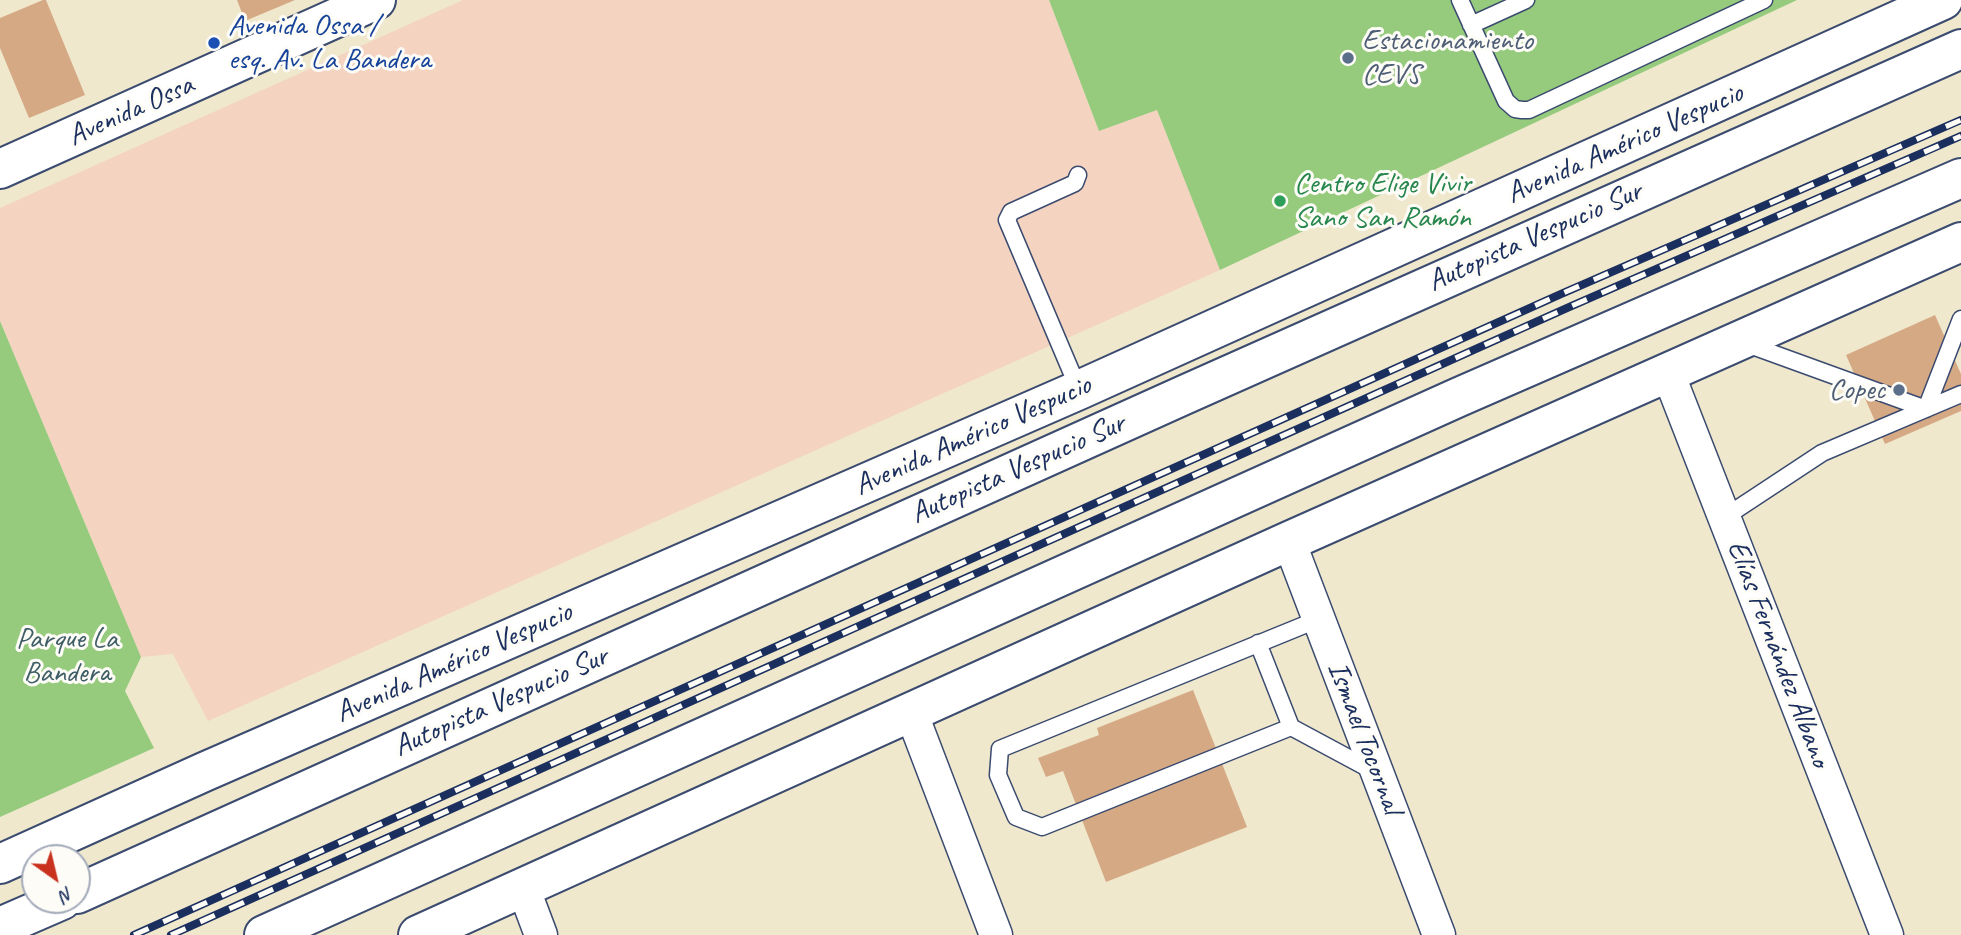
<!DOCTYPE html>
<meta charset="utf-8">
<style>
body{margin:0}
#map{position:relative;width:1961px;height:935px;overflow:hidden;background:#efe8cd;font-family:Caveat,sans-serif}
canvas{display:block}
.north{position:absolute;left:21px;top:844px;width:70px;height:70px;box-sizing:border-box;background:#fdfcf7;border:2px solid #a3aaba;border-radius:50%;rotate:146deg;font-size:19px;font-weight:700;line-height:28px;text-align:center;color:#1b2f5e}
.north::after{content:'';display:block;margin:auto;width:24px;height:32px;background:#c8321e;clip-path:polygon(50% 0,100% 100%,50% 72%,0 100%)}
</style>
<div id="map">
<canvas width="1961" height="935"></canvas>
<div class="north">N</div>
</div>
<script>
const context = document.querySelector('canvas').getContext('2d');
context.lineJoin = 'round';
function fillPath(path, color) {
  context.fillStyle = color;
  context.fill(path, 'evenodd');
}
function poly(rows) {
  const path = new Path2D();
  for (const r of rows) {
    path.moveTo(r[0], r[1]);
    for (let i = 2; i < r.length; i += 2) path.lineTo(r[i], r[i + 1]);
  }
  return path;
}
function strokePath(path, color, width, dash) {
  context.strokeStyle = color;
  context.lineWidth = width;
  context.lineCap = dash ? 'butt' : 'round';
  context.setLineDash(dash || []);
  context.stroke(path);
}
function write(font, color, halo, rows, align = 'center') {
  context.font = font + ' Caveat,sans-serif';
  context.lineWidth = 6;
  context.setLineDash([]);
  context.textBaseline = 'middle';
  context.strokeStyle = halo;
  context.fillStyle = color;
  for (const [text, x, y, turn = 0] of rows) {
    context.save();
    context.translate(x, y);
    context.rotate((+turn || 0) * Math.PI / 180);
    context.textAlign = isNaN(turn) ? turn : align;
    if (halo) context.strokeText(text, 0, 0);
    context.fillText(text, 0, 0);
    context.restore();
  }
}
fillPath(poly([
 [463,0,1049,0,1099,131,1157,110,1220,270,208,721,173,654,141,657,0,321,0,208]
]), '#f4d3c1');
fillPath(poly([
 [1049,0,1797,0,1220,270,1157,110,1099,131],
 [0,321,141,657,125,691,154,748,0,817]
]), '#96cb7d');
fillPath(poly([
 [43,0,46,0,85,95,29,118,0,48,0,18],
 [237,0,295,0,245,21],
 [1935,315,1961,374,1961,411,1885,444,1846,355],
 [1193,690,1247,827,1106,882,1063,771,1046,777,1038,758,1099,735,1097,728]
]), '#d6a985');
const lane = poly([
 [1460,0,1506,101,1515,109,1522,110,1529,110,1764,0],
 [1471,25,1526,0],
 [1078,175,1075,183,1011,212,1007,220,1079,390],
 [1744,343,1926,409,1961,319],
 [1725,517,1822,453,1961,394],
 [1258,643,1291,727,1373,771],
 [1291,727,1042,827,1016,817,998,775,1000,749,1319,619]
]);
const street = poly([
 [1668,373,1887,935],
 [1289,541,1439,935],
 [911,712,996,935],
 [523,887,541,935]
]);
const secondary = poly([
 [0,169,376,0]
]);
const primary = poly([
 [0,864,204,772,1079,390,1943,0],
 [418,935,1289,541,1961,242]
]);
const highway = poly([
 [77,894,1184,395,1961,49],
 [0,927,62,900],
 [264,935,1459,397,1961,178]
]);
strokePath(lane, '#3b4b6f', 19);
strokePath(street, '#3b4b6f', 35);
strokePath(secondary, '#3b4b6f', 42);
strokePath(primary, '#3b4b6f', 42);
strokePath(highway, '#3b4b6f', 42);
strokePath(lane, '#fff', 16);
strokePath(street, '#fff', 32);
strokePath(secondary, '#fff', 38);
strokePath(primary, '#fff', 38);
strokePath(highway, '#fff', 38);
const rail = poly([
 [134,935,1561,294,1961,120],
 [171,935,1567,308,1961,136]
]);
strokePath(rail, '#1b2f5e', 8);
strokePath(rail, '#fdfcf7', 5, [16]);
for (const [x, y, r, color] of [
 [214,43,7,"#1a4fb4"],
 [1348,58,7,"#5c6f8a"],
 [1280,201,7,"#2e9e5b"],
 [1899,390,7,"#5c6f8a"]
]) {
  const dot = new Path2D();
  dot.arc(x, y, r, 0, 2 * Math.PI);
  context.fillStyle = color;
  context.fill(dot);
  strokePath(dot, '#fdfcf7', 2.5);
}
write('30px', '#164399', '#fdfcf7', [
 ["Avenida Ossa /",228,26],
 ["esq. Av. La Bandera",228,60]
], 'left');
write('30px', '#4e5e75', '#fdfcf7', [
 ["Estacionamiento",1362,41],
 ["CEVS",1362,75],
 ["Copec",1885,390,"right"]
], 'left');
write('30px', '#1b2f5e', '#fdfcf7', [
 ["Avenida Ossa",131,111,-24],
 ["Avenida Américo Vespucio",1625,144,-24],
 ["Autopista Vespucio Sur",1535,237,-24],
 ["Avenida Américo Vespucio",973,436,-24],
 ["Autopista Vespucio Sur",1018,469,-24],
 ["Elías Fernández Albano",1778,654,69],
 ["Avenida Américo Vespucio",454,663,-24],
 ["Autopista Vespucio Sur",501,702,-24],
 ["Ismael Tocornal",1364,738,69]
]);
write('30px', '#27864d', '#fdfcf7', [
 ["Centro Elige Vivir",1294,184],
 ["Sano San Ramón",1294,218]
], 'left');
write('30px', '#405e67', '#fdfcf7', [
 ["Parque La",67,639],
 ["Bandera",67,673]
]);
</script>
